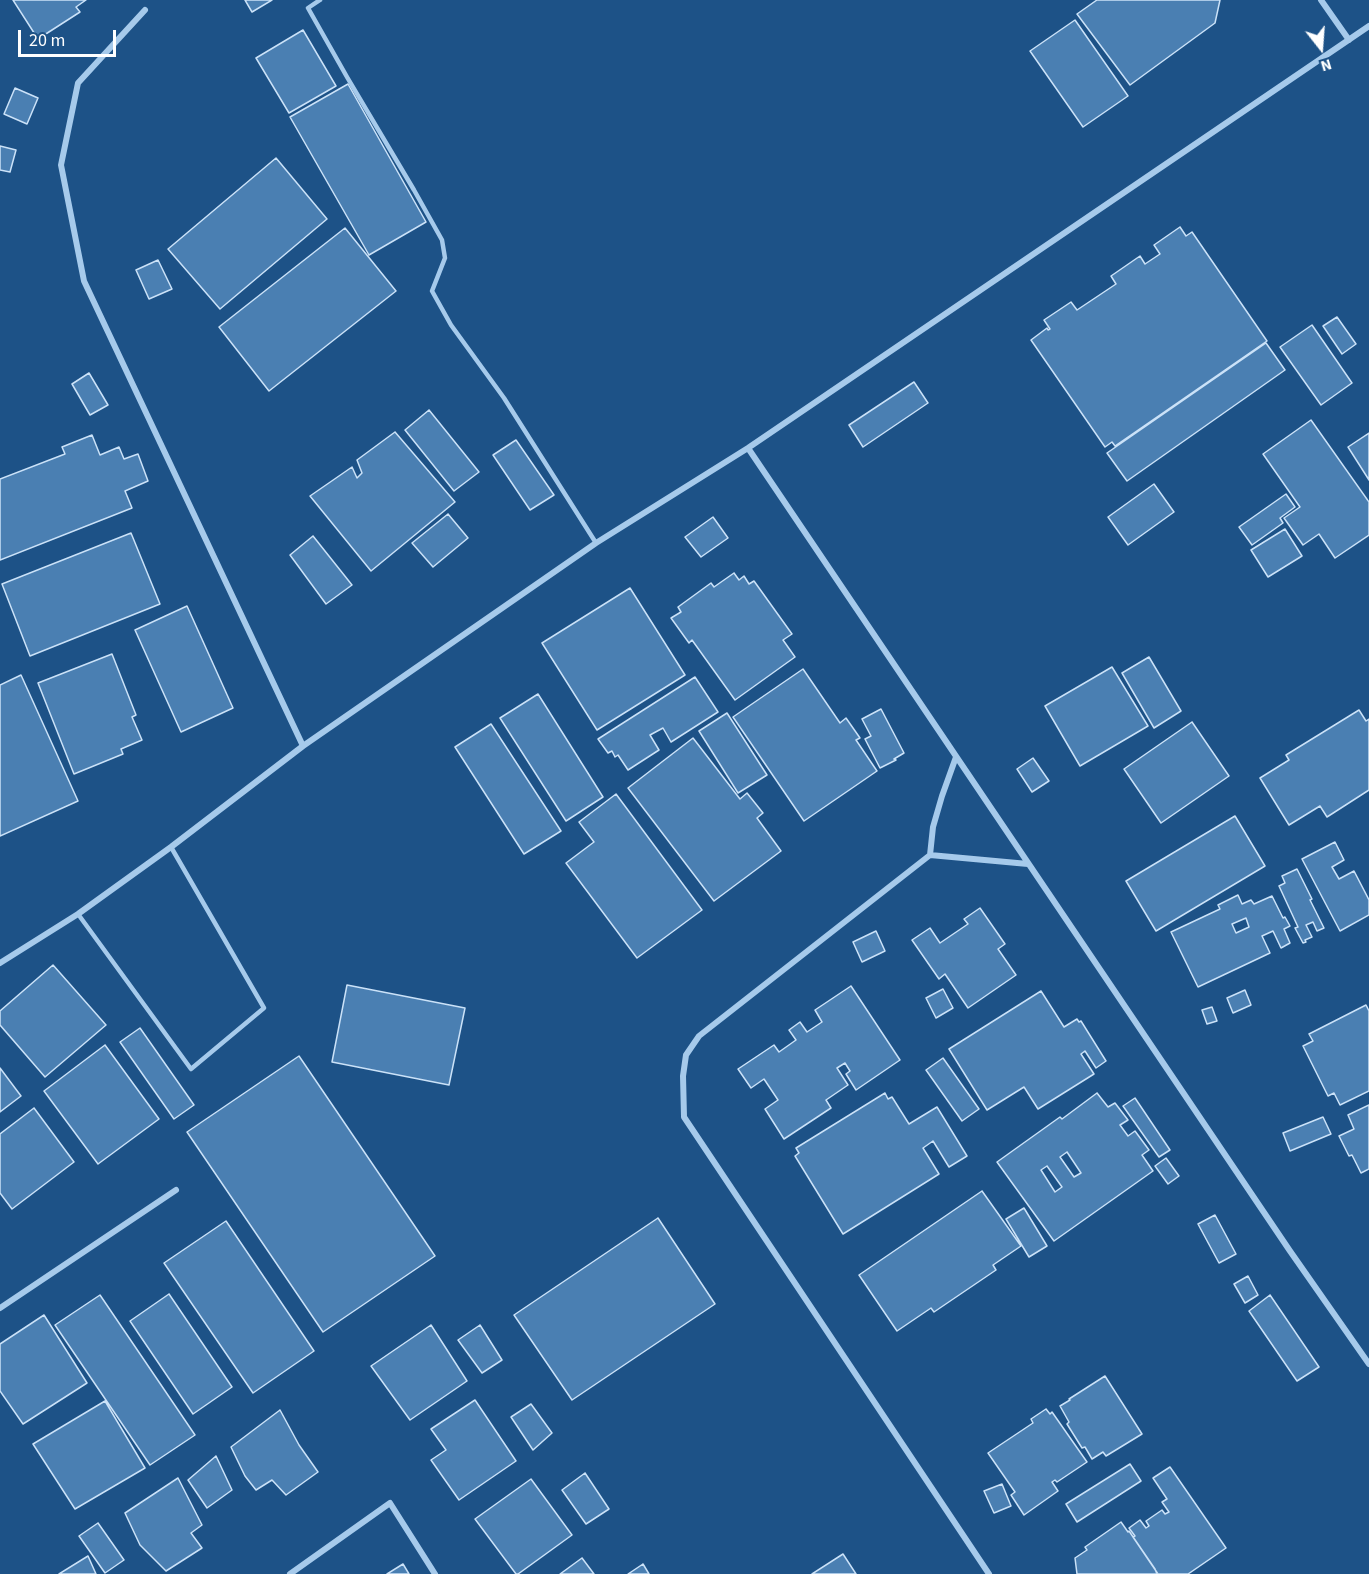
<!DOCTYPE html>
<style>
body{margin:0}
#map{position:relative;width:1369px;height:1574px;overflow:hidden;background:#1d5287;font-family:"Source Sans 3",sans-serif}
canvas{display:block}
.north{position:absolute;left:1291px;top:18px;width:60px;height:60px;-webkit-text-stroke:4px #1d5287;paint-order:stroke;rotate:163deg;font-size:16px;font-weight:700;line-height:24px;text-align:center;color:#fff}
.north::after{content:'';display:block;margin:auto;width:21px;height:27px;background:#fff;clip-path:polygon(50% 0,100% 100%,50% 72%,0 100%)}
.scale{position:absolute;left:18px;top:30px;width:98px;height:27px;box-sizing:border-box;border:3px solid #fff;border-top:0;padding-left:8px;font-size:18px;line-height:21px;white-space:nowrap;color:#fff;-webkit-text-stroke:4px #1d5287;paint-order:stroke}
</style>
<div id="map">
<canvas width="1369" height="1574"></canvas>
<div class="north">N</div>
<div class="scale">20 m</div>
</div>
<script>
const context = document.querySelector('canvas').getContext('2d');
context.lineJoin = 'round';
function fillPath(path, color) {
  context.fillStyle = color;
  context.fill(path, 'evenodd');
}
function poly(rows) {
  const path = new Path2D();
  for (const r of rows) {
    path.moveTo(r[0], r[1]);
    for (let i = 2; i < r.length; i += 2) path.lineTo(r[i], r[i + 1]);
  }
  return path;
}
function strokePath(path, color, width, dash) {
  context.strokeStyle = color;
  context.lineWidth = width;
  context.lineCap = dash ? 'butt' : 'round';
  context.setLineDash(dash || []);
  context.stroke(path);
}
const building = poly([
 [13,0,86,0,76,7,80,12,38,39,13,0],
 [245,0,272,0,252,12,245,0],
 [1097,0,1220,0,1215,23,1130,85,1077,14,1097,0],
 [1075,20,1128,96,1083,127,1030,51,1075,20],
 [303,30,336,86,289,113,256,58,303,30],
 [348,84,426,222,369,255,290,117,348,84],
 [15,88,38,98,27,124,4,114,15,88],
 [0,146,16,150,10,172,0,170,0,146],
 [276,158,327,219,220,309,168,249,276,158],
 [1180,227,1186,236,1192,232,1267,341,1115,446,1112,442,1105,447,1031,340,1047,328,1048,330,1050,329,1044,320,1071,302,1077,310,1116,284,1111,276,1140,256,1145,264,1160,254,1154,245,1180,227],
 [345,228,396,291,269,391,219,327,345,228],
 [158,260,172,289,149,299,136,270,158,260],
 [1337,317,1356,344,1342,354,1323,326,1337,317],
 [1312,325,1352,383,1321,405,1280,347,1312,325],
 [1266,343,1285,370,1127,481,1107,453,1266,343],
 [89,373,108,405,90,415,72,384,89,373],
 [914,382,928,403,863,447,849,425,914,382],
 [429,410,479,472,454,491,405,430,429,410],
 [1311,420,1369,502,1369,535,1335,558,1319,534,1303,545,1284,518,1300,507,1263,454,1311,420],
 [395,432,455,502,371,571,310,496,352,467,357,478,362,473,357,460,395,432],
 [1369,433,1369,480,1348,447,1369,433],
 [92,435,100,455,119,447,124,459,138,454,148,481,125,491,132,508,0,560,0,479,65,454,62,447,92,435],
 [516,440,554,495,530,510,493,455,516,440],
 [1154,484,1174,512,1128,545,1108,517,1154,484],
 [1286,494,1295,507,1280,518,1283,523,1252,545,1239,527,1286,494],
 [448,514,468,538,433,567,412,543,448,514],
 [713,517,728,538,701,557,685,537,713,517],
 [1285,529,1302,556,1268,577,1251,550,1285,529],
 [131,533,160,604,30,656,2,584,131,533],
 [313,536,352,585,326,604,290,555,313,536],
 [734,573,739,580,744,576,749,584,754,581,792,634,783,640,795,657,735,700,692,640,689,643,671,618,681,612,678,607,711,583,714,587,734,573],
 [630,588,685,675,597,730,542,643,630,588],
 [187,606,233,708,181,732,135,630,187,606],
 [112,654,136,715,132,717,142,740,121,749,123,754,74,774,38,683,112,654],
 [1149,657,1181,711,1154,728,1122,673,1149,657],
 [1112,667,1148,726,1080,766,1045,706,1112,667],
 [803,669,840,723,846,718,860,738,856,740,877,771,804,821,733,717,803,669],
 [21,675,78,801,0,836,0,685,21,675],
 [695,677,718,712,671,742,663,728,650,735,659,750,628,770,618,755,615,757,612,751,608,753,598,739,695,677],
 [538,694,603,797,566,821,500,718,538,694],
 [881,709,904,753,894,759,896,760,880,768,865,739,871,736,862,719,881,709],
 [1359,710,1366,721,1369,719,1369,790,1327,817,1320,806,1289,825,1260,778,1289,760,1286,755,1359,710],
 [727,713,767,775,738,793,699,731,727,713],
 [1192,722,1229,776,1161,823,1124,769,1192,722],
 [491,724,561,831,524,854,455,747,491,724],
 [693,738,740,799,747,793,763,813,757,818,781,851,714,901,628,788,693,738],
 [1033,758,1049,781,1032,792,1017,769,1033,758],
 [616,794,702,910,637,958,566,863,594,842,579,822,616,794],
 [1235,816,1265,866,1156,931,1126,881,1235,816],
 [1335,842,1344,860,1332,867,1339,879,1354,871,1369,900,1369,915,1340,931,1302,859,1335,842],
 [1297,869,1312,899,1310,900,1324,928,1317,931,1313,922,1306,925,1312,937,1305,940,1306,942,1303,943,1295,928,1298,927,1279,886,1285,883,1282,876,1297,869],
 [1238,895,1242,904,1251,900,1254,904,1272,896,1283,918,1285,917,1290,926,1284,929,1290,943,1281,948,1273,931,1262,936,1270,953,1198,987,1171,932,1220,909,1218,905,1238,895],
 [1246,918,1249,927,1236,933,1232,924,1246,918],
 [980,908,1005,944,998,949,1016,975,968,1008,945,974,939,979,912,940,930,928,940,943,968,924,964,919,980,908],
 [876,931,885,951,862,962,853,942,876,931],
 [53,965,106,1025,45,1077,0,1025,0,1011,53,965],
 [347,985,465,1008,449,1085,332,1062,347,985],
 [851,986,900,1060,856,1090,846,1074,850,1071,845,1063,837,1068,848,1085,826,1100,831,1108,784,1139,765,1109,778,1100,764,1079,751,1088,738,1069,774,1045,779,1052,796,1040,789,1030,800,1022,807,1032,822,1022,815,1010,851,986],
 [943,989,953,1008,936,1018,926,998,943,989],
 [1245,990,1251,1005,1233,1013,1227,998,1245,990],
 [1041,991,1064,1027,1077,1019,1079,1022,1081,1021,1106,1061,1096,1068,1085,1051,1081,1054,1094,1074,1038,1109,1024,1087,987,1110,949,1049,1041,991],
 [1366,1005,1369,1011,1369,1091,1340,1105,1334,1093,1328,1096,1303,1046,1313,1041,1309,1034,1366,1005],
 [1212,1007,1217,1021,1207,1024,1202,1010,1212,1007],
 [140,1028,194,1105,174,1119,120,1042,140,1028],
 [105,1045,159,1119,98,1164,44,1091,105,1045],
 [299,1056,435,1256,323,1332,187,1132,299,1056],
 [943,1058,979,1109,962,1121,926,1070,943,1058],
 [0,1068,21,1096,0,1112,0,1068],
 [885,1093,888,1099,892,1097,909,1124,937,1107,967,1156,949,1167,933,1141,923,1148,939,1174,843,1234,795,1156,799,1153,796,1148,885,1093],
 [1097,1093,1108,1107,1115,1103,1128,1120,1120,1125,1128,1136,1135,1131,1149,1150,1142,1155,1153,1171,1054,1241,997,1162,1060,1117,1062,1119,1097,1093],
 [1067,1152,1081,1173,1074,1177,1060,1157,1067,1152],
 [1047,1166,1062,1187,1055,1192,1041,1170,1047,1166],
 [1135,1098,1170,1150,1159,1157,1123,1106,1135,1098],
 [1369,1105,1369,1169,1361,1173,1352,1155,1349,1156,1339,1136,1354,1129,1348,1115,1369,1105],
 [34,1108,74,1162,12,1209,0,1193,0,1134,34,1108],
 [1323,1117,1331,1134,1290,1151,1283,1133,1323,1117],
 [1166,1158,1179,1176,1168,1184,1155,1166,1166,1158],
 [982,1191,1021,1246,993,1265,996,1270,934,1312,931,1308,897,1331,859,1275,982,1191],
 [1024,1208,1047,1246,1029,1257,1006,1219,1024,1208],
 [1215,1215,1236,1254,1219,1263,1198,1224,1215,1215],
 [658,1218,715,1304,572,1400,514,1315,658,1218],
 [226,1221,314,1351,253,1393,164,1263,226,1221],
 [1248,1276,1258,1295,1245,1303,1234,1284,1248,1276],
 [169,1294,232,1387,193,1414,130,1321,169,1294],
 [100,1295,195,1435,150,1465,55,1325,100,1295],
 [1270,1295,1319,1367,1297,1381,1249,1311,1270,1295],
 [44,1315,87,1383,23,1424,0,1391,0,1344,44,1315],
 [431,1325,467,1381,410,1420,371,1366,431,1325],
 [480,1325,502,1360,482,1373,458,1340,480,1325],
 [1105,1376,1142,1434,1106,1456,1103,1452,1092,1459,1085,1447,1082,1448,1067,1424,1069,1422,1060,1406,1070,1400,1069,1399,1105,1376],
 [475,1400,516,1461,459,1500,431,1460,446,1450,431,1429,475,1400],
 [105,1401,145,1468,75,1509,33,1444,105,1401],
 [531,1404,552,1433,533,1450,511,1417,531,1404],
 [1046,1409,1050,1414,1052,1412,1087,1462,1057,1482,1055,1480,1052,1482,1058,1491,1024,1515,1011,1495,1015,1492,988,1453,1033,1423,1031,1419,1046,1409],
 [280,1410,299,1445,318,1472,286,1495,272,1480,256,1490,245,1476,231,1447,280,1410],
 [216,1456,232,1490,207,1508,188,1480,216,1456],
 [1130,1464,1141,1481,1077,1522,1066,1504,1130,1464],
 [1170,1467,1226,1548,1188,1574,1158,1574,1133,1537,1135,1536,1129,1528,1140,1520,1146,1528,1149,1526,1146,1521,1162,1510,1165,1514,1169,1512,1162,1502,1167,1499,1153,1478,1170,1467],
 [585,1473,609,1509,586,1524,562,1490,585,1473],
 [178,1478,202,1525,191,1533,202,1548,166,1571,140,1545,125,1513,178,1478],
 [531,1479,572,1535,518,1574,516,1574,475,1519,531,1479],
 [1002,1484,1011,1506,994,1513,984,1491,1002,1484],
 [1121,1522,1128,1532,1129,1531,1155,1569,1157,1574,1077,1574,1075,1558,1087,1550,1085,1547,1121,1522],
 [98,1523,124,1560,105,1573,79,1536,98,1523],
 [843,1554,856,1574,812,1574,843,1554],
 [88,1556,96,1574,59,1574,88,1556],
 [582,1558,594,1574,560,1574,582,1558],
 [403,1564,409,1574,387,1574,403,1564],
 [643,1564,649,1574,628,1574,643,1564]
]);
fillPath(building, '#4a7fb2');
strokePath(building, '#cbe2f8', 1.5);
strokePath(poly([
 [320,0,308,8,347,77,414,190,442,240,445,258,432,291,451,325,504,398,596,543],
 [78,914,191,1069,264,1008,171,847]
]), '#a6caeb', 4.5);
strokePath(poly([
 [1321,0,1349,40],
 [145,10,78,83,61,165,84,281,303,746],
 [748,448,1290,1251,1369,1364],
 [930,855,933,827,942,796,956,757],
 [0,963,78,914,171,847,303,746,596,543,748,448,1369,26],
 [0,1308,176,1190],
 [290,1574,390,1503,435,1574],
 [989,1574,684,1117,683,1076,686,1055,699,1036,930,855,1028,864]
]), '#a6caeb', 6);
</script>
